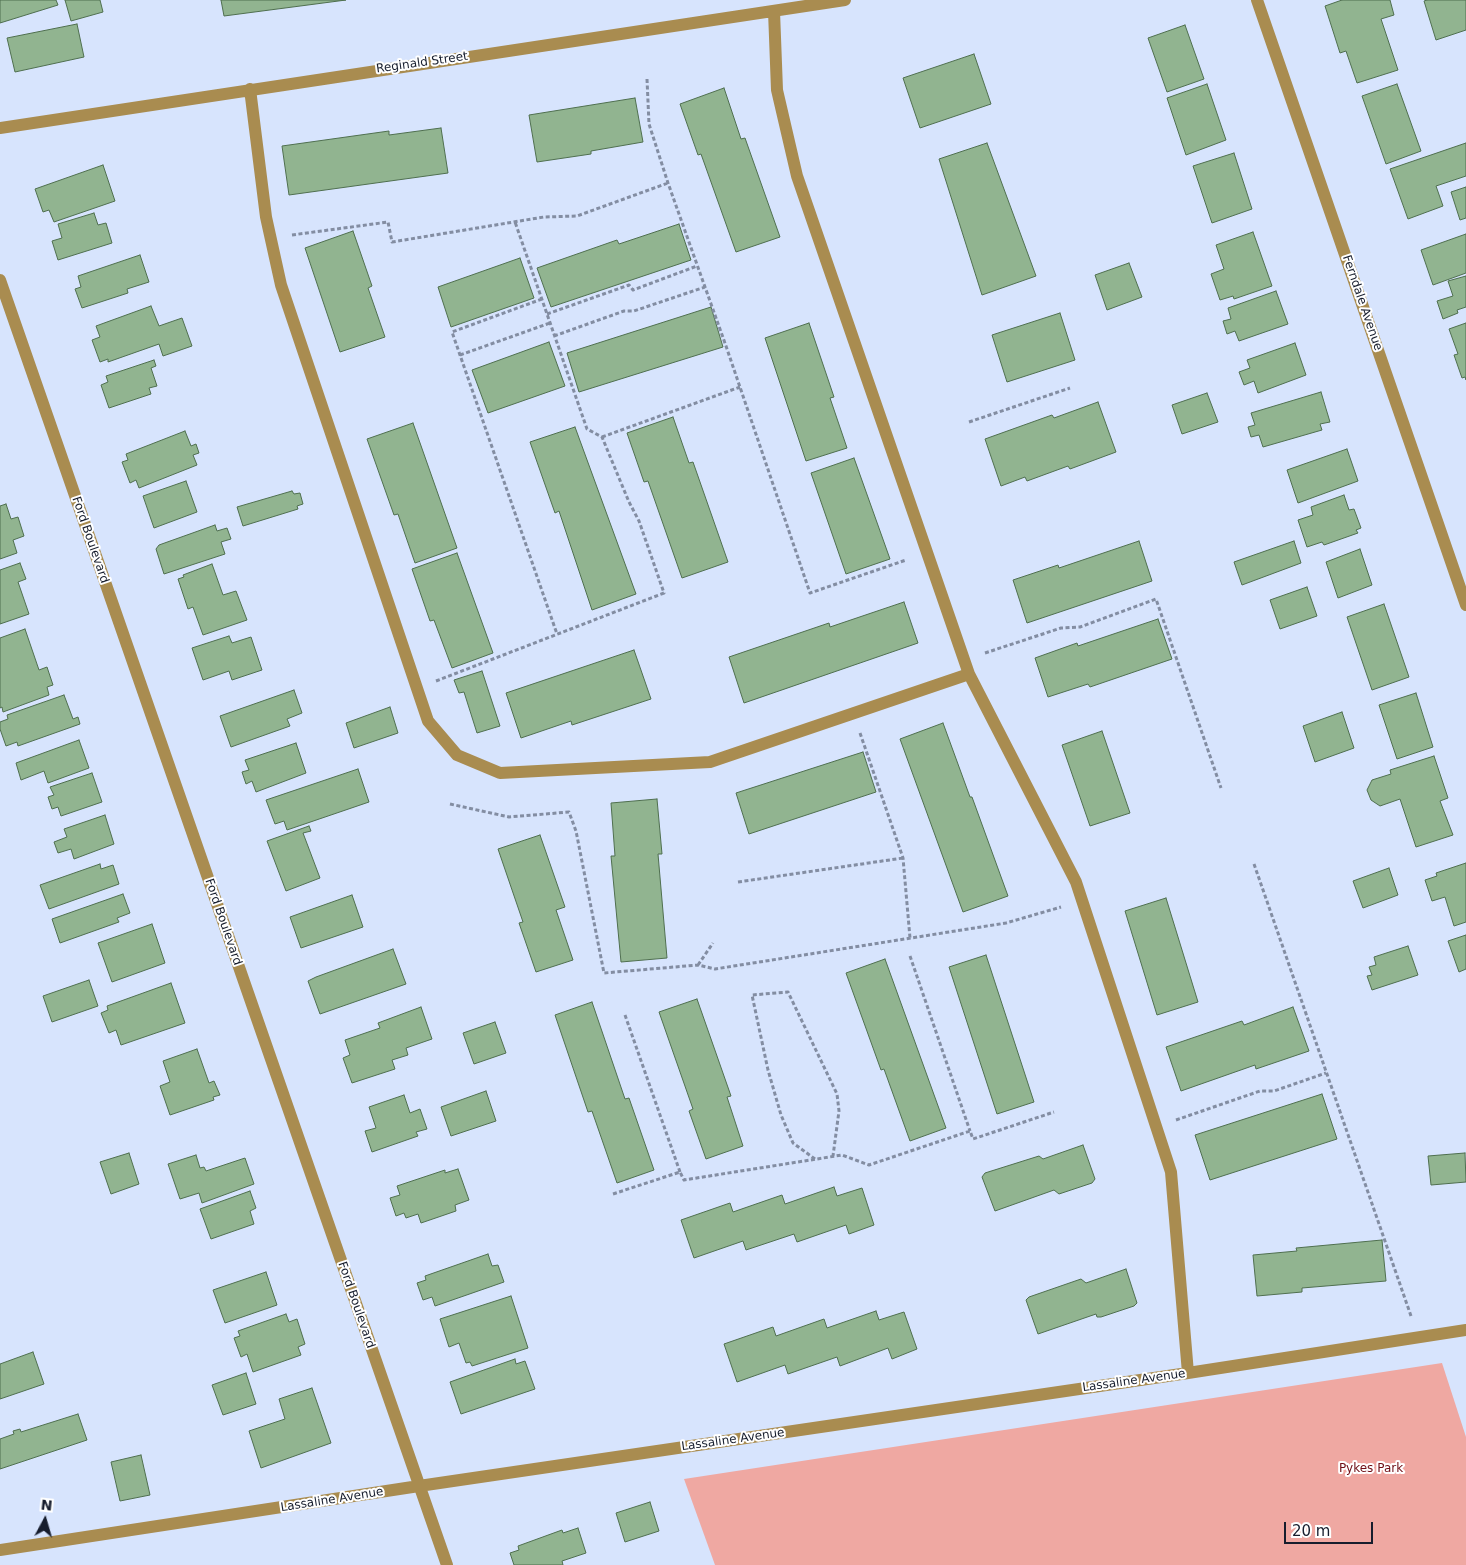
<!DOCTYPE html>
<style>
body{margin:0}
#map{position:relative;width:1466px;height:1565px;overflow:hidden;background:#d7e4fd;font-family:"DejaVu Sans",sans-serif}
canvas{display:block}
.north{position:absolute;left:20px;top:1495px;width:50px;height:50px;-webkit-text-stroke:4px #fff;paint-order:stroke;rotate:6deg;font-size:14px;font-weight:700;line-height:20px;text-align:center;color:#161d2d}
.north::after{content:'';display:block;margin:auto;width:18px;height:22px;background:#161d2d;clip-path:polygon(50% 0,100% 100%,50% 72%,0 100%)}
.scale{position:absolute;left:1284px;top:1522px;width:89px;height:22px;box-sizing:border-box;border:2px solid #161d2d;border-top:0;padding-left:6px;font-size:15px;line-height:18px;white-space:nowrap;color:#161d2d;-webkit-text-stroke:4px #fff;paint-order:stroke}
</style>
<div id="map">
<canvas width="1466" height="1565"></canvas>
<div class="north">N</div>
<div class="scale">20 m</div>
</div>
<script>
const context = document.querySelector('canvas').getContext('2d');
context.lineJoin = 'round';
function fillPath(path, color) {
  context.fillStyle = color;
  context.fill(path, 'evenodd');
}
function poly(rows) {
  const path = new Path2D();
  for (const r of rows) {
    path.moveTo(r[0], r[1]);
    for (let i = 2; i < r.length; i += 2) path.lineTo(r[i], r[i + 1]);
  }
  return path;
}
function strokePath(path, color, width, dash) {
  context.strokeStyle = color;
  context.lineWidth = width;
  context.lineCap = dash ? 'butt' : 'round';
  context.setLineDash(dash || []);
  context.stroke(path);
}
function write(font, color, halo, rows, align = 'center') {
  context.font = font + ' "DejaVu Sans",sans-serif';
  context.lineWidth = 4;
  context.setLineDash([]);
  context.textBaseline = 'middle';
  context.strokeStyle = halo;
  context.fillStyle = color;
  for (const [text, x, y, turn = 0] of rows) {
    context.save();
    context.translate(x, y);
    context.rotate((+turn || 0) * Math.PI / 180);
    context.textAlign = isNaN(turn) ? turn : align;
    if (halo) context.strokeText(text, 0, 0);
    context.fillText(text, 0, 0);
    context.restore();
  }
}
fillPath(poly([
 [1442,1363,1466,1437,1466,1565,715,1565,684,1479]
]), '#efa8a2');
const building = poly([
 [0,0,56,0,58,5,0,23,0,0],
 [65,0,100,0,103,12,71,21,65,0],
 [221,0,346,0,224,16,221,0],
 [1342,0,1390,0,1394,15,1381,19,1398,70,1357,83,1346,51,1340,53,1325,6,1342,0],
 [1427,0,1466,0,1466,30,1436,40,1424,1,1427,0],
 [77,24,84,57,15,72,7,38,77,24],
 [1185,25,1204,79,1167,92,1148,38,1185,25],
 [974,54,991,104,920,128,903,78,974,54],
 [1207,84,1226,140,1186,155,1167,98,1207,84],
 [1397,84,1421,151,1386,164,1362,96,1397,84],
 [724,88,741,139,745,138,780,237,736,252,701,154,698,155,680,104,724,88],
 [635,98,643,142,591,151,591,154,537,162,529,115,635,98],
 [441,128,448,173,289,195,282,146,389,131,389,135,441,128],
 [987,143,1036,276,982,295,939,159,987,143],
 [1466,143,1466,176,1436,186,1443,206,1408,219,1390,169,1466,143],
 [1234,153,1252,209,1212,223,1193,166,1234,153],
 [103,165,115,201,54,222,49,210,43,212,35,189,103,165],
 [1466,187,1466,218,1460,220,1451,192,1466,187],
 [94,213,98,225,106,223,112,243,58,260,52,241,62,238,58,224,94,213],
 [679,224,691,260,551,307,537,268,617,240,619,244,679,224],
 [353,231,372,286,368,288,385,337,340,352,305,248,353,231],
 [1253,232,1272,286,1234,299,1233,296,1220,300,1211,274,1224,269,1216,245,1253,232],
 [1466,234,1466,273,1433,285,1421,250,1466,234],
 [140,255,149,282,127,289,128,293,82,308,75,289,81,287,78,276,140,255],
 [520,258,534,298,451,327,438,287,520,258],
 [1129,263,1142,297,1107,310,1095,275,1129,263],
 [1466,276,1466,307,1457,310,1458,313,1443,319,1437,301,1453,296,1448,281,1466,276],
 [1276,291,1288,324,1239,341,1235,331,1227,334,1223,321,1231,319,1228,308,1276,291],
 [151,306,159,326,182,318,192,346,163,356,159,344,108,362,108,359,100,362,92,340,100,337,96,326,151,306],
 [711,307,723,347,579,392,567,353,711,307],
 [1060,313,1075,360,1007,382,992,335,1060,313],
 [809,323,834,397,830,398,847,448,806,461,765,338,809,323],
 [1466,323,1466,380,1465,377,1462,378,1454,355,1458,354,1449,329,1466,323],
 [549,342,565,386,488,413,472,370,549,342],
 [1295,343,1306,375,1258,393,1254,381,1244,385,1239,372,1250,368,1247,360,1295,343],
 [154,360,156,366,151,368,157,386,149,388,151,394,109,408,101,385,108,382,106,376,154,360],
 [1321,392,1330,422,1320,424,1322,430,1263,447,1259,435,1251,437,1248,427,1255,425,1251,413,1321,392],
 [1207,393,1218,422,1182,434,1172,405,1207,393],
 [1098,402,1116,452,1070,469,1068,466,1027,481,1025,477,1001,486,985,439,1052,415,1054,418,1098,402],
 [673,417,689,463,693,462,728,562,682,578,648,481,644,482,627,433,673,417],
 [413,423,457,548,415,563,398,514,394,515,367,439,413,423],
 [575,427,636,594,592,610,559,511,555,513,530,442,575,427],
 [185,431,191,446,196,444,199,453,193,455,197,465,139,488,136,480,130,483,122,462,128,460,126,454,185,431],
 [1347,449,1358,481,1298,503,1287,470,1347,449],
 [854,458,890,559,846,574,811,473,854,458],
 [186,481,197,512,154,528,143,496,186,481],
 [292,491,294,494,300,493,303,504,297,506,298,509,243,526,237,507,292,491],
 [1344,495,1349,510,1354,509,1361,528,1356,530,1358,533,1324,545,1322,542,1307,547,1298,520,1313,515,1311,507,1344,495],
 [6,504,11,519,18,517,24,536,13,540,17,553,0,559,0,506,6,504],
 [215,525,217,531,227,528,231,539,221,542,225,554,164,574,156,549,159,545,215,525],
 [1139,541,1152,581,1027,623,1013,580,1058,565,1059,568,1139,541],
 [1294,541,1301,563,1242,585,1234,562,1294,541],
 [1360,549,1372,585,1338,598,1326,562,1360,549],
 [457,553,493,653,452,668,434,620,430,621,412,569,457,553],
 [20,563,26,579,18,582,29,614,0,624,0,570,20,563],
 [212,564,223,595,236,591,247,620,203,635,193,607,188,609,178,579,184,577,183,575,212,564],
 [1307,587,1317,616,1280,629,1270,600,1307,587],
 [904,602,918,643,744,703,729,657,829,623,830,627,904,602],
 [1384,604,1409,677,1372,690,1347,617,1384,604],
 [1158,619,1172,659,1090,687,1088,684,1048,697,1035,658,1077,643,1078,646,1158,619],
 [25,629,39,670,47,667,53,685,47,687,49,695,3,712,2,707,0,708,0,638,25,629],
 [229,636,232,643,251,637,262,670,232,680,229,671,203,680,192,648,229,636],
 [634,650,651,699,572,725,571,721,521,738,506,693,634,650],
 [482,671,500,726,477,733,464,692,459,693,454,680,482,671],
 [294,690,302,713,287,719,290,726,231,747,220,716,294,690],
 [1416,693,1433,747,1397,759,1379,705,1416,693],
 [64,695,73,719,78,717,80,724,18,746,17,742,6,746,0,729,0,722,8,719,7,715,64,695],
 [390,707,398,733,354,748,346,723,390,707],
 [1342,712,1354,748,1315,762,1303,726,1342,712],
 [943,723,970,797,972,797,1008,896,963,912,900,739,943,723],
 [1102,731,1130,813,1090,826,1062,745,1102,731],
 [79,740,89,768,48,783,44,771,21,780,16,763,79,740],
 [296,743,306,773,256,792,252,781,246,784,242,772,249,770,245,760,296,743],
 [863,752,876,792,749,834,736,793,863,752],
 [1434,756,1448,798,1440,801,1453,835,1416,847,1400,799,1380,806,1371,800,1367,790,1372,780,1391,774,1390,770,1434,756],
 [358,769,369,802,287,830,284,821,275,824,266,800,358,769],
 [92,773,102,802,61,816,58,807,52,809,48,797,54,795,50,787,92,773],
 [657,799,662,854,658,854,667,958,621,962,611,856,615,856,611,803,657,799],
 [105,815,114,844,74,859,71,849,58,853,54,842,67,837,64,829,105,815],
 [309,826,311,831,303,833,320,878,286,891,267,841,309,826],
 [540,835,565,907,556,910,573,960,536,972,519,923,523,922,498,849,540,835],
 [1466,863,1466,922,1454,926,1445,897,1432,901,1425,880,1437,876,1436,873,1466,863],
 [100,864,101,869,113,865,119,884,49,909,40,885,100,864],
 [1389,868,1398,895,1363,908,1353,881,1389,868],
 [123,894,130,913,117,918,119,922,60,943,52,919,123,894],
 [352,895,363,927,301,948,290,917,352,895],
 [1166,898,1198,1002,1157,1015,1125,911,1166,898],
 [152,924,165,963,112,982,98,943,152,924],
 [1466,935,1466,969,1459,972,1448,941,1466,935],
 [1408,946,1418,975,1372,990,1367,976,1372,975,1369,967,1376,965,1374,957,1408,946],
 [393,949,406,984,320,1014,308,981,316,977,393,949],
 [986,955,1034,1102,997,1114,949,967,986,955],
 [885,959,946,1128,910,1141,884,1069,881,1070,846,973,885,959],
 [89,980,98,1006,52,1022,43,996,89,980],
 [171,983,185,1023,121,1045,116,1030,109,1033,101,1013,108,1010,107,1006,171,983],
 [697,999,731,1096,727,1097,743,1146,706,1159,689,1111,693,1109,659,1012,697,999],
 [592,1002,625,1099,629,1098,654,1170,617,1183,592,1111,588,1112,555,1015,592,1002],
 [421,1007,432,1039,406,1048,408,1055,392,1060,395,1069,352,1083,343,1058,350,1055,345,1040,380,1028,378,1023,421,1007],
 [1293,1007,1309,1051,1256,1069,1255,1065,1181,1091,1166,1047,1242,1021,1244,1025,1293,1007],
 [495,1022,506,1053,474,1064,463,1033,495,1022],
 [197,1049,209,1083,214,1081,220,1095,213,1097,214,1100,170,1115,160,1086,170,1082,163,1061,197,1049],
 [486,1091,496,1121,451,1136,441,1107,486,1091],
 [1322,1094,1337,1139,1210,1180,1195,1135,1322,1094],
 [404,1095,410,1113,420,1109,427,1129,416,1132,418,1136,372,1152,365,1131,376,1128,369,1107,404,1095],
 [1083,1145,1095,1179,1092,1183,1059,1194,1054,1190,995,1211,982,1177,985,1173,1039,1156,1043,1159,1083,1145],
 [129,1153,139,1184,111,1194,100,1162,129,1153],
 [1465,1153,1466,1182,1431,1185,1428,1156,1465,1153],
 [196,1155,200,1168,204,1167,206,1171,245,1158,254,1184,202,1203,199,1193,180,1199,168,1164,196,1155],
 [458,1169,469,1200,455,1205,456,1211,421,1223,418,1214,406,1218,404,1213,396,1216,390,1198,400,1195,397,1186,445,1170,445,1173,458,1169],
 [834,1187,837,1196,862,1188,874,1225,849,1234,846,1225,797,1242,794,1234,746,1250,743,1241,694,1258,681,1220,730,1203,733,1212,782,1195,785,1204,834,1187],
 [250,1191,256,1208,250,1211,254,1224,211,1239,200,1209,250,1191],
 [1382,1240,1386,1281,1302,1288,1302,1292,1257,1296,1253,1255,1297,1251,1296,1248,1382,1240],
 [488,1254,492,1266,498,1265,504,1282,435,1306,432,1297,423,1300,417,1283,426,1280,425,1276,488,1254],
 [1126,1269,1137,1303,1134,1306,1101,1317,1097,1317,1096,1314,1038,1334,1026,1300,1029,1297,1081,1279,1086,1283,1126,1269],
 [266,1272,277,1305,225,1323,213,1290,266,1272],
 [511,1296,528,1348,472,1366,470,1362,466,1363,459,1343,449,1347,440,1319,511,1296],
 [876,1311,879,1320,904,1312,917,1349,892,1359,888,1348,840,1366,837,1357,788,1374,785,1365,737,1382,724,1344,773,1327,776,1336,824,1319,827,1328,876,1311],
 [286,1314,289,1322,297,1319,305,1344,298,1347,301,1355,253,1372,247,1354,241,1357,234,1338,240,1336,238,1331,286,1314],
 [33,1352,44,1384,0,1399,0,1364,33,1352],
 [515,1359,516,1364,525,1361,535,1389,461,1414,450,1382,515,1359],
 [246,1373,256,1404,223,1415,212,1385,246,1373],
 [312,1388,331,1443,261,1468,249,1431,285,1419,279,1399,312,1388],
 [78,1414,87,1440,0,1469,0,1439,14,1434,13,1431,20,1429,21,1432,78,1414],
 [141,1455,150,1495,120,1501,111,1462,141,1455],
 [650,1502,659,1531,625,1542,616,1513,650,1502],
 [578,1528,586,1553,562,1561,563,1565,514,1565,510,1553,519,1550,518,1546,562,1530,563,1533,578,1528]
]);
fillPath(building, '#91b490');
strokePath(building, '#4f6f4f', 1);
strokePath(poly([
 [647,79,649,124,668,183,726,346,810,593,906,560],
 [292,235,388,222,392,242,544,217,577,216,668,183],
 [542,299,452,332,557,634],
 [547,314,629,285,633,290,697,266],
 [554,336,624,311,634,311,705,287],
 [460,355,550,323],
 [969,422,1070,388],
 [602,437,740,387],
 [985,653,1061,628,1080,627,1156,599,1221,788],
 [436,681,664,593,639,521,629,502,602,437,587,429,515,222],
 [860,733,903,858,910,938],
 [450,804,509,817,569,812,576,831,604,973,698,965,715,969,1006,923,1061,907],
 [1254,864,1411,1316],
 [738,882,903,858],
 [910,956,970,1131],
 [698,965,713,943],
 [625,1015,680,1172],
 [1176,1120,1260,1091,1274,1091,1326,1073],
 [815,1159,793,1143,781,1115,768,1070,752,995,788,992,837,1094,839,1111,833,1156],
 [613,1194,680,1172,684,1180,842,1155,869,1165,970,1131,973,1139,1054,1112]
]), '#838da2', 3, [4, 2.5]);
strokePath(poly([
 [1257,0,1466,605],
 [774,11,777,90,797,176,969,674,1076,882,1171,1172,1188,1373],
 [250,89,266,217,281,285,428,721,457,755,500,773,710,762,969,674],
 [0,128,845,0],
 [0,280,447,1565],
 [0,1550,419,1486,1188,1373,1466,1330]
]), '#a98c50', 12);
write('12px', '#161d2d', '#fff', [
 ["Reginald Street",422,63,-8],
 ["Ferndale Avenue",1362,303,71],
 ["Ford Boulevard",90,540,71],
 ["Ford Boulevard",223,922,71],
 ["Ford Boulevard",356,1305,71],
 ["Lassaline Avenue",1134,1381,-8],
 ["Lassaline Avenue",733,1440,-8],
 ["Lassaline Avenue",332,1500,-9]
]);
write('12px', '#6f0e15', '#fff', [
 ["Pykes Park",1371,1469]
]);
</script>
